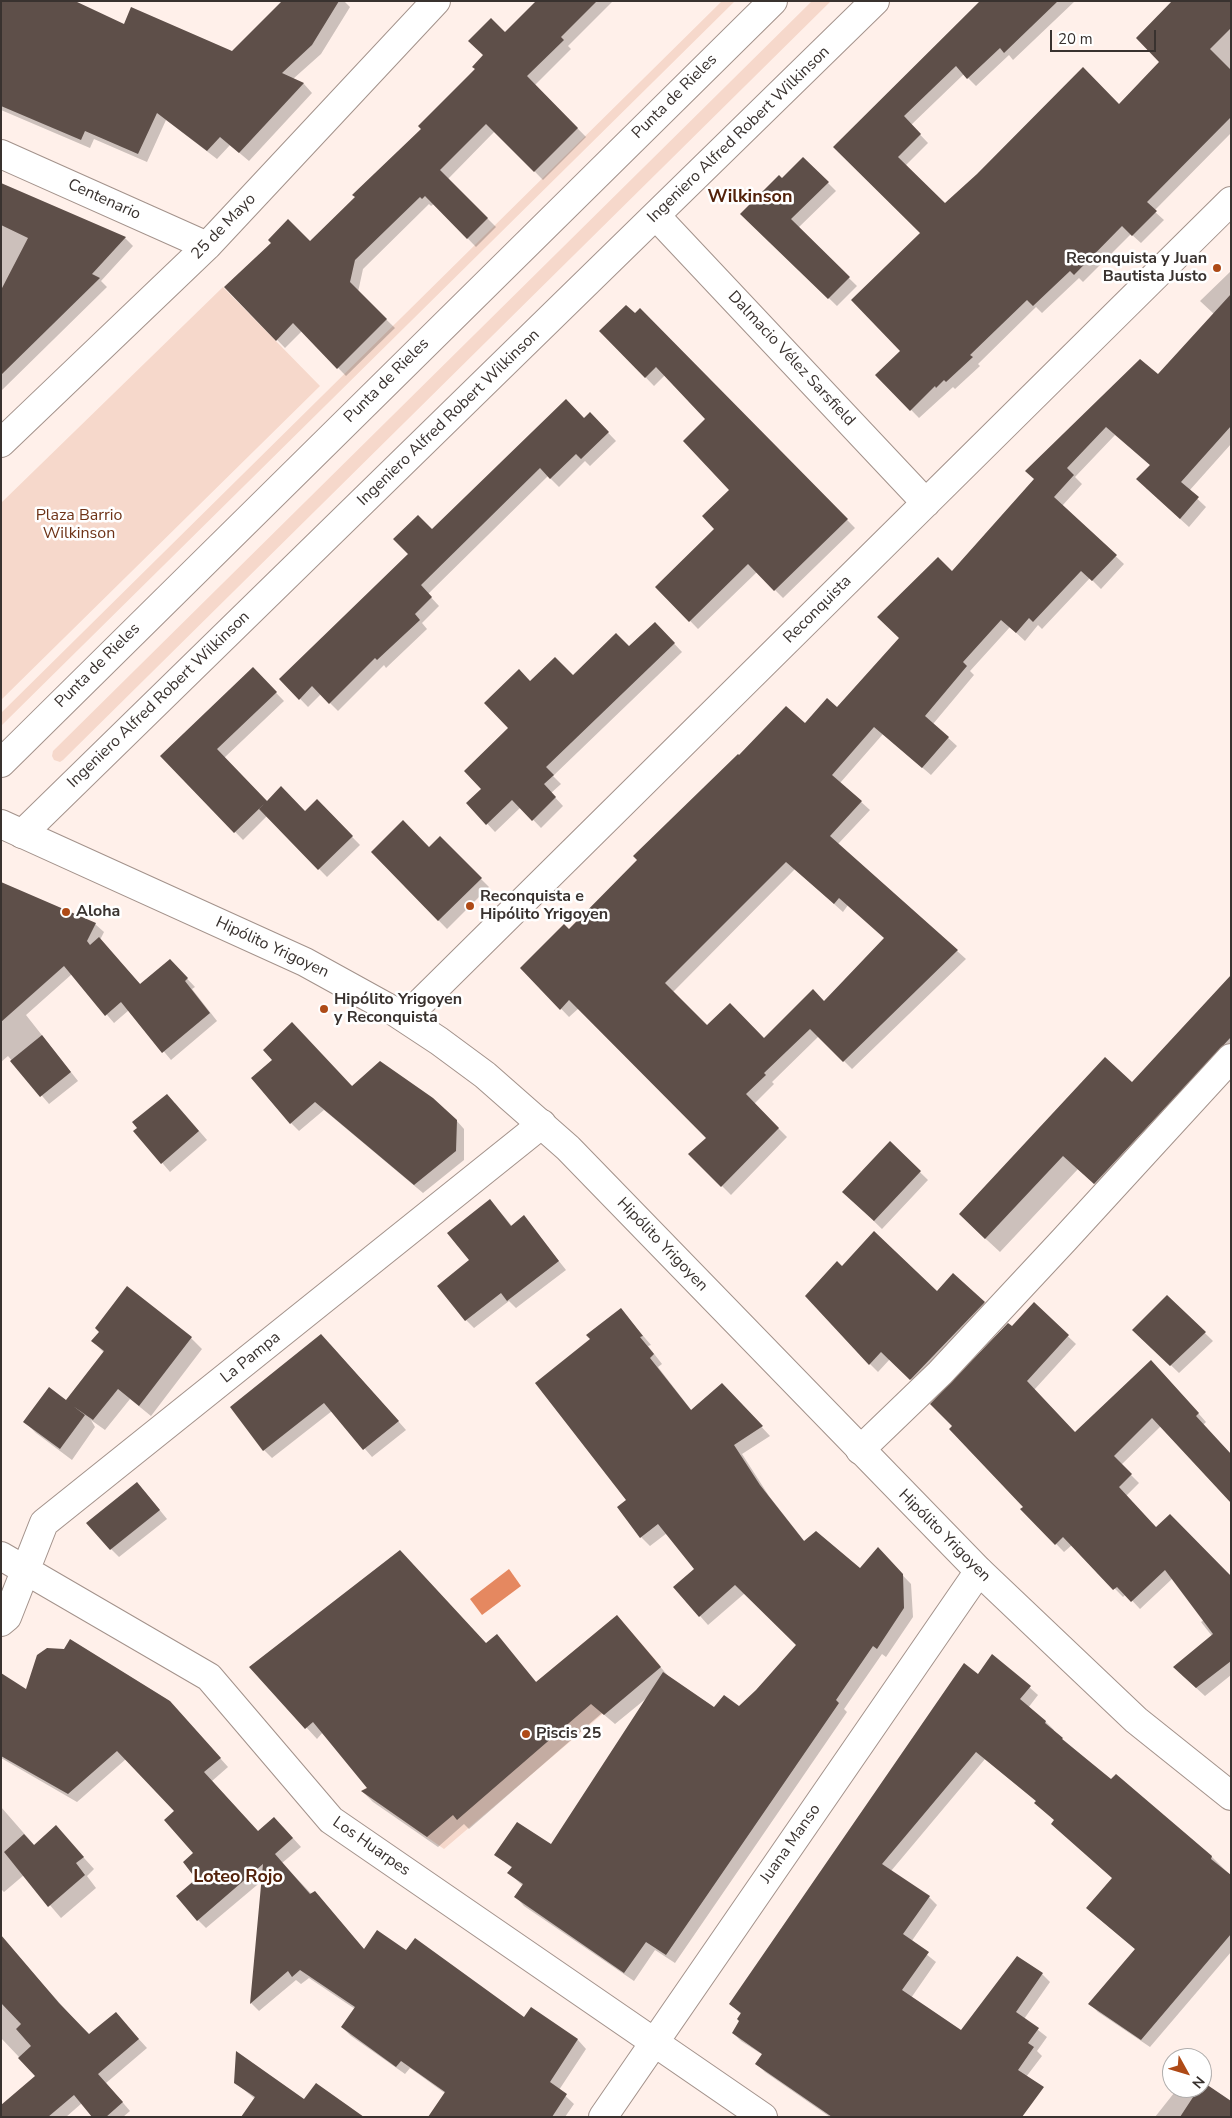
<!DOCTYPE html>
<meta charset="utf-8">
<style>
body{margin:0}
#map{position:relative;width:1232px;height:2118px;overflow:hidden;background:#fff0ea;font-family:"Nunito Sans",sans-serif}
canvas{display:block}
.frame{position:absolute;inset:0;border:2px solid #39322f;pointer-events:none}
.north{position:absolute;left:1162px;top:2048px;width:50px;height:50px;box-sizing:border-box;background:#fff;border:1px solid #b0adac;border-radius:50%;rotate:129deg;font-size:14px;font-weight:700;line-height:20px;text-align:center;color:#39322f}
.north::after{content:'';display:block;margin:auto;width:18px;height:22px;background:#ae4a16;clip-path:polygon(50% 0,100% 100%,50% 72%,0 100%)}
.scale{position:absolute;left:1050px;top:30px;width:106px;height:22px;box-sizing:border-box;border:2px solid #39322f;border-top:0;padding-left:6px;font-size:15px;line-height:18px;white-space:nowrap;color:#39322f;-webkit-text-stroke:4px #fff;paint-order:stroke}
</style>
<div id="map">
<canvas width="1232" height="2118"></canvas>
<div class="frame"></div>
<div class="north">N</div>
<div class="scale">20 m</div>
</div>
<script>
const context = document.querySelector('canvas').getContext('2d');
context.lineJoin = 'round';
function fillPath(path, color) {
  context.fillStyle = color;
  context.fill(path, 'evenodd');
}
function poly(rows) {
  const path = new Path2D();
  for (const r of rows) {
    path.moveTo(r[0], r[1]);
    for (let i = 2; i < r.length; i += 2) path.lineTo(r[i], r[i + 1]);
  }
  return path;
}
function strokePath(path, color, width, dash) {
  context.strokeStyle = color;
  context.lineWidth = width;
  context.lineCap = dash ? 'butt' : 'round';
  context.setLineDash(dash || []);
  context.stroke(path);
}
function write(font, color, halo, rows, align = 'center') {
  context.font = font + ' "Nunito Sans",sans-serif';
  context.lineWidth = 5;
  context.setLineDash([]);
  context.textBaseline = 'middle';
  context.strokeStyle = halo;
  context.fillStyle = color;
  for (const [text, x, y, turn = 0] of rows) {
    context.save();
    context.translate(x, y);
    context.rotate((+turn || 0) * Math.PI / 180);
    context.textAlign = isNaN(turn) ? turn : align;
    if (halo) context.strokeText(text, 0, 0);
    context.fillText(text, 0, 0);
    context.restore();
  }
}
fillPath(poly([
 [722,1,735,1,1,726,1,713],
 [812,1,831,1,63,760,60,762,54,760,52,756,53,751],
 [223,287,320,386,1,700,1,503],
 [617,1615,660,1665,444,1849,361,1791,400,1766,415,1782]
]), '#f6d8cb');
fillPath(poly([
 [509,1569,521,1586,482,1615,470,1599]
]), '#e58860');
fillPath(poly([
 [1,1,124,25,233,53,284,1,344,1,350,7,321,54,293,79,304,84,312,93,249,161,230,145,217,159,166,120,147,162,94,139,90,148,1,110],
 [538,1,613,1,568,46,571,49,535,85,586,137,543,180,495,131,448,179,496,227,476,247,434,204,431,206,429,204,363,269,358,292,395,328,346,376,302,331,285,348,226,287,310,243,423,129,505,34],
 [982,1,1075,1,1013,60,1009,55,976,86,964,74,911,125,928,143,905,166,945,204,1119,105,1231,1,1231,133,1154,211,1164,220,1141,243,1131,234,1083,282,1079,278,1042,313,1036,307,978,364,980,366,955,389,953,387,919,418,877,375,902,351,922,233,835,147],
 [803,158,836,191,798,228,857,286,837,306,742,214,782,180],
 [1,188,125,238,133,246,101,281,107,287,1,391],
 [1231,271,1231,444,1189,491,1206,507,1189,527,1146,488,1151,466,1115,435,1075,477,1082,484,1062,506,1124,564,1101,589,1090,578,1042,629,1038,625,1025,641,1010,627,970,671,974,675,933,724,957,746,931,775,883,734,840,783,870,810,838,844,966,959,852,1069,819,1036,772,1082,774,1084,754,1104,787,1137,731,1195,690,1154,707,1138,579,1008,569,1017,522,968,569,931,805,724,837,709,900,638,952,573,1158,376,1214,314,1200,301],
 [795,869,843,912,848,905,886,938,824,1003,764,1040,707,1027,673,992],
 [640,310,855,528,783,598,757,572,698,629,657,587,716,529,730,490,707,419,665,375,654,386,601,331,635,315],
 [590,414,616,441,590,466,585,461,559,487,548,476,428,594,439,606,422,623,427,629,386,668,384,665,338,711,321,694,308,707,281,679,432,531],
 [655,623,682,652,553,776,561,784,551,793,563,806,541,828,521,807,495,832,468,803,483,789,530,683,573,677,629,648],
 [253,669,284,701,224,758,267,803,305,813,317,801,360,845,327,877,267,816,243,840,162,756],
 [440,838,489,887,447,929,372,852,429,849],
 [1,891,95,924,104,932,100,940,141,985,178,969,195,987,192,989,217,1021,171,1060,129,1010,114,1023,72,974,26,1015,78,1081,49,1104,8,1056,1,1062],
 [1231,978,1231,1064,1109,1197,1078,1169,1000,1252,974,1228,1132,1084],
 [273,1060,456,1120,464,1129,464,1160,423,1193,324,1110,299,1131,291,1123],
 [175,1103,207,1140,170,1172,135,1131],
 [890,1143,928,1180,882,1229,852,1200],
 [490,1200,512,1226,524,1217,566,1270,516,1308,509,1301,474,1328,466,1320,471,1260],
 [842,1268,984,1303,992,1311,919,1387,890,1359,878,1372,870,1364],
 [1167,1296,1213,1341,1179,1373,1134,1330],
 [1034,1304,1076,1344,1034,1390,1076,1434,1159,1369,1206,1422,1203,1425,1161,1426,1121,1465,1139,1483,1126,1496,1157,1529,1231,1578,1231,1675,1205,1696,1182,1675,1212,1636,1201,1622,1204,1620,1173,1578,1140,1609,1126,1594,1123,1597,1072,1545,1064,1552,1022,1509,1024,1507,1012,1328],
 [621,1310,651,1345,648,1346,662,1364,658,1367,692,1411,731,1394,770,1436,742,1454,769,1496,805,1542,860,1570,886,1558,911,1584,913,1617,886,1657,882,1654,844,1709,847,1712,675,1963,655,1950,634,1981,524,1906,516,1897,523,1886,509,1873,512,1868,496,1855,552,1846,648,1697,615,1724,602,1713,469,1829,464,1824,438,1847,373,1802,363,1792,368,1788,323,1732,317,1739,251,1667,486,1644,497,1636,537,1683,617,1617,670,1678,714,1709,739,1707,757,1691,797,1645,745,1593,708,1625,700,1616,695,1569,667,1533,650,1546,641,1537,627,1500,591,1340],
 [101,1332,191,1338,202,1349,151,1416,130,1399,105,1430,91,1420,95,1427,72,1460,36,1433,25,1422,66,1402,104,1353,93,1341],
 [330,1344,406,1430,372,1457,332,1411,272,1458,264,1450],
 [145,1492,167,1519,119,1557,111,1549],
 [993,1655,1038,1695,1028,1708,1046,1722,1054,1730,1053,1731,1112,1781,1116,1776,1212,1857,1231,1876,1231,1952,1150,2047,1098,2012,1090,2004,1136,1950,1096,1916,1113,1878,1037,1802,985,1759,891,1871,929,1897,937,1905,911,1942,936,1962,911,1998,961,2032,1042,1974,1050,1982,1024,2019,1047,2037,1037,2051,1042,2056,1026,2077,1016,2117,830,2117,765,2072,757,2064,763,2055,741,2041,733,2033,741,2021,742,2015,730,2004],
 [1,1675,27,1691,179,1712,228,1767,212,1781,258,1833,283,1827,301,1847,282,1863,365,1950,407,1952,525,2019,532,2009,578,2040,586,2049,559,2090,574,2104,565,2117,431,2117,446,2094,410,2068,405,2074,351,2036,342,2027,355,2009,309,1978,301,1984,296,1980,259,2011,251,2003,263,1880,206,1928,198,1920,198,1879,195,1853,176,1811,126,1759,77,1802,1,1758],
 [1,1807,35,1846,56,1827,94,1869,87,1876,96,1888,61,1918,24,1875,4,1892,1,1889],
 [15,1953,89,2036,116,2014,147,2048,106,2083,130,2111,123,2117,93,2117,82,2103,66,2117,16,2117,37,2076,1,2038,1,1964],
 [235,2082,305,2101,361,2117,255,2099],
 [1202,2083,1231,2102,1231,2117,1155,2117,1178,2088,1202,2088]
]), '#0003');
fillPath(poly([
 [1,1,75,1,124,24,131,7,232,51,282,1,339,1,312,45,282,73,304,83,239,153,220,137,207,151,157,113,138,154,85,131,81,140,1,106],
 [536,1,597,1,561,37,564,40,527,76,578,128,534,172,486,124,440,170,488,218,467,239,425,196,422,199,420,197,355,260,350,282,387,319,337,369,293,323,276,341,224,287,271,243,268,240,288,219,310,241,355,197,352,195,421,129,418,126,475,69,472,67,483,55,468,41,491,18,505,32],
 [980,1,1058,1,1004,53,1000,48,967,79,956,66,904,116,921,134,898,157,945,203,977,174,1083,67,1119,104,1159,62,1136,38,1172,1,1231,1,1231,28,1210,49,1231,70,1231,117,1147,202,1157,211,1132,236,1122,226,1074,275,1070,271,1033,306,1027,300,970,355,973,357,946,382,944,380,936,388,935,386,910,411,875,375,900,351,851,300,920,233,833,147],
 [803,157,829,182,791,219,850,277,828,299,740,214,779,175,782,178],
 [1,183,126,237,92,274,100,278,1,375,1,290,28,238,1,225],
 [1231,294,1231,426,1181,482,1199,497,1180,519,1136,479,1150,465,1106,427,1067,468,1074,475,1054,497,1117,555,1092,581,1081,571,1033,622,1029,618,1016,633,1001,620,963,662,967,666,925,716,949,737,922,768,874,727,832,775,862,801,830,836,958,950,843,1062,810,1029,764,1073,766,1075,746,1094,779,1128,721,1187,688,1154,706,1138,569,1000,560,1010,520,968,564,924,569,929,637,860,633,856,738,754,739,755,786,706,805,723,827,698,837,707,899,638,877,617,938,557,952,571,1034,479,1025,471,1140,359,1158,374],
 [786,862,834,904,839,898,884,938,824,1001,813,989,764,1038,730,1003,707,1025,665,983],
 [626,305,635,313,640,308,848,519,774,591,748,564,689,622,655,587,714,529,702,516,729,490,683,441,705,419,656,367,645,378,599,331],
 [566,399,584,418,590,412,609,432,581,459,576,454,550,479,540,468,421,585,432,597,415,614,420,620,377,660,375,658,329,704,312,686,299,700,279,679,408,554,393,539,418,515,432,529],
 [655,622,675,643,546,767,554,775,544,784,556,797,532,821,512,800,486,825,466,803,481,789,464,771,508,728,484,703,519,669,530,681,555,657,573,675,616,633,629,646],
 [253,667,277,692,217,749,267,801,281,786,305,811,317,799,353,836,318,870,259,809,264,804,234,833,160,756],
 [403,820,429,847,440,836,482,878,438,921,371,852],
 [1,882,96,923,87,941,90,945,99,937,140,984,170,959,188,978,185,981,210,1013,162,1053,121,1002,105,1016,64,966,1,1022],
 [1231,975,1231,1037,1094,1184,1063,1156,985,1239,959,1214,1105,1057,1132,1082],
 [292,1022,352,1086,380,1061,433,1098,457,1120,456,1151,414,1185,315,1102,290,1124,251,1078,272,1060,263,1050],
 [42,1035,71,1072,40,1097,10,1061],
 [167,1094,199,1131,161,1164,133,1131,137,1128,132,1122],
 [890,1141,921,1171,874,1221,842,1192],
 [490,1199,511,1226,524,1215,559,1261,507,1301,501,1293,465,1321,437,1286,469,1260,447,1233],
 [874,1231,937,1291,953,1273,985,1302,910,1380,881,1352,869,1365,805,1296,837,1261,842,1266],
 [127,1286,192,1337,139,1406,118,1389,93,1420,73,1406,85,1415,60,1449,23,1422,49,1387,66,1400,104,1351,91,1341,99,1332,95,1328],
 [1167,1295,1206,1332,1170,1366,1132,1330],
 [1034,1302,1069,1335,1027,1381,1075,1432,1151,1360,1199,1413,1196,1416,1231,1454,1231,1503,1152,1418,1114,1456,1132,1474,1119,1487,1156,1527,1170,1514,1231,1576,1231,1661,1196,1688,1173,1667,1213,1634,1165,1570,1131,1602,1117,1587,1113,1590,1063,1537,1055,1545,1020,1509,1023,1507,949,1429,952,1426,930,1404,1008,1323,1012,1326],
 [621,1308,643,1336,640,1337,654,1354,650,1358,691,1410,722,1383,763,1426,734,1445,760,1485,804,1541,816,1531,860,1568,878,1547,903,1574,904,1608,877,1649,873,1646,836,1700,839,1703,666,1955,646,1942,624,1973,514,1897,523,1884,507,1873,512,1867,494,1855,517,1822,551,1844,663,1672,714,1707,724,1695,739,1706,756,1690,796,1645,735,1585,699,1617,673,1587,694,1569,658,1524,640,1538,617,1507,626,1500,535,1383,590,1339,586,1335],
 [321,1334,399,1421,363,1450,324,1403,263,1451,230,1407],
 [137,1482,160,1510,110,1550,86,1523],
 [400,1550,486,1643,497,1634,536,1682,617,1615,661,1667,604,1715,591,1704,457,1820,453,1815,427,1837,361,1791,367,1788,313,1722,305,1729,249,1667],
 [70,1639,170,1701,221,1758,204,1772,258,1831,274,1817,293,1838,275,1854,310,1894,315,1891,364,1949,377,1930,406,1950,415,1938,524,2017,531,2007,578,2039,550,2082,567,2094,552,2117,428,2117,445,2092,401,2061,396,2067,341,2027,355,2007,300,1970,292,1977,288,1971,250,2004,263,1864,197,1921,176,1896,196,1879,183,1862,193,1853,164,1820,174,1811,117,1751,68,1794,1,1756,1,1673,26,1689,37,1655,47,1648,64,1649],
 [992,1654,1031,1686,1020,1699,1046,1721,1045,1723,1063,1738,1062,1739,1111,1779,1116,1774,1212,1856,1211,1859,1231,1875,1231,1934,1141,2040,1088,2004,1135,1949,1086,1908,1112,1878,1051,1824,1054,1820,1034,1803,1036,1801,976,1752,882,1864,930,1896,903,1934,929,1952,902,1990,961,2030,1017,1956,1043,1973,1016,2012,1039,2028,1028,2043,1034,2047,1018,2070,1044,2087,1022,2117,832,2117,755,2064,762,2054,732,2033,739,2021,737,2019,741,2013,729,2004,964,1663,978,1674],
 [56,1825,84,1857,76,1863,85,1875,48,1907,4,1852,24,1834,34,1845],
 [1,1935,59,2003,89,2034,116,2012,139,2039,98,2074,123,2102,106,2117,92,2117,74,2095,48,2117,1,2117,1,2105,35,2076,18,2058,31,2046,16,2029,21,2024,1,2003],
 [236,2051,304,2099,316,2083,364,2117,241,2117,255,2097,234,2083],
 [1203,2082,1231,2101,1231,2117,1180,2117,1199,2088,1202,2088]
]), '#5e4f49');
const street = poly([
 [1,154,207,246],
 [656,216,926,503],
 [1,443,207,246,436,1],
 [22,834,875,1],
 [405,1018,1231,201],
 [860,1450,940,1373,1064,1240,1231,1058],
 [1,1556,209,1677,331,1820,763,2117],
 [1,1622,7,1617,44,1523,542,1124],
 [603,2117,979,1571]
]);
const secondary = poly([
 [1,763,773,1],
 [1,824,305,962,392,1010,439,1041,485,1075,568,1148,979,1571,1136,1720,1231,1796]
]);
strokePath(street, '#a3928b', 30);
strokePath(secondary, '#a3928b', 30);
strokePath(street, '#fff', 28);
strokePath(secondary, '#fff', 28);
for (const [x, y, r, color] of [
 [1217,268,5,"#ae4a16"],
 [470,906,5,"#ae4a16"],
 [66,912,5,"#ae4a16"],
 [324,1009,5,"#ae4a16"],
 [526,1734,5,"#ae4a16"]
]) {
  const dot = new Path2D();
  dot.arc(x, y, r, 0, 2 * Math.PI);
  context.fillStyle = color;
  context.fill(dot);
  strokePath(dot, '#fff', 2);
}
write('16px', '#39322f', '#fff', [
 ["Punta de Rieles",675,97,-45],
 ["Ingeniero Alfred Robert Wilkinson",739,135,-44],
 ["Centenario",104,200,24],
 ["25 de Mayo",224,227,-46],
 ["Dalmacio Vélez Sarsfield",791,359,47],
 ["Punta de Rieles",387,381,-45],
 ["Ingeniero Alfred Robert Wilkinson",449,418,-44],
 ["Reconquista",818,610,-45],
 ["Punta de Rieles",98,666,-45],
 ["Ingeniero Alfred Robert Wilkinson",159,700,-44],
 ["Hipólito Yrigoyen",272,948,25],
 ["Hipólito Yrigoyen",662,1245,46],
 ["La Pampa",251,1358,-39],
 ["Hipólito Yrigoyen",944,1536,45],
 ["Juana Manso",791,1844,-55],
 ["Los Huarpes",371,1847,35]
]);
write('bold 16px', '#39322f', '#fff', [
 ["Reconquista y Juan",1207,259,"right"],
 ["Bautista Justo",1207,277,"right"],
 ["Reconquista e",480,897],
 ["Hipólito Yrigoyen",480,915],
 ["Aloha",76,912],
 ["Hipólito Yrigoyen",334,1000],
 ["y Reconquista",334,1018],
 ["Piscis 25",536,1734]
], 'left');
write('16px', '#6e3317', '#fff', [
 ["Plaza Barrio",79,516],
 ["Wilkinson",79,534]
]);
write('bold 18px', '#53220b', '#fff', [
 ["Wilkinson",750,198],
 ["Loteo Rojo",238,1878]
]);
</script>
